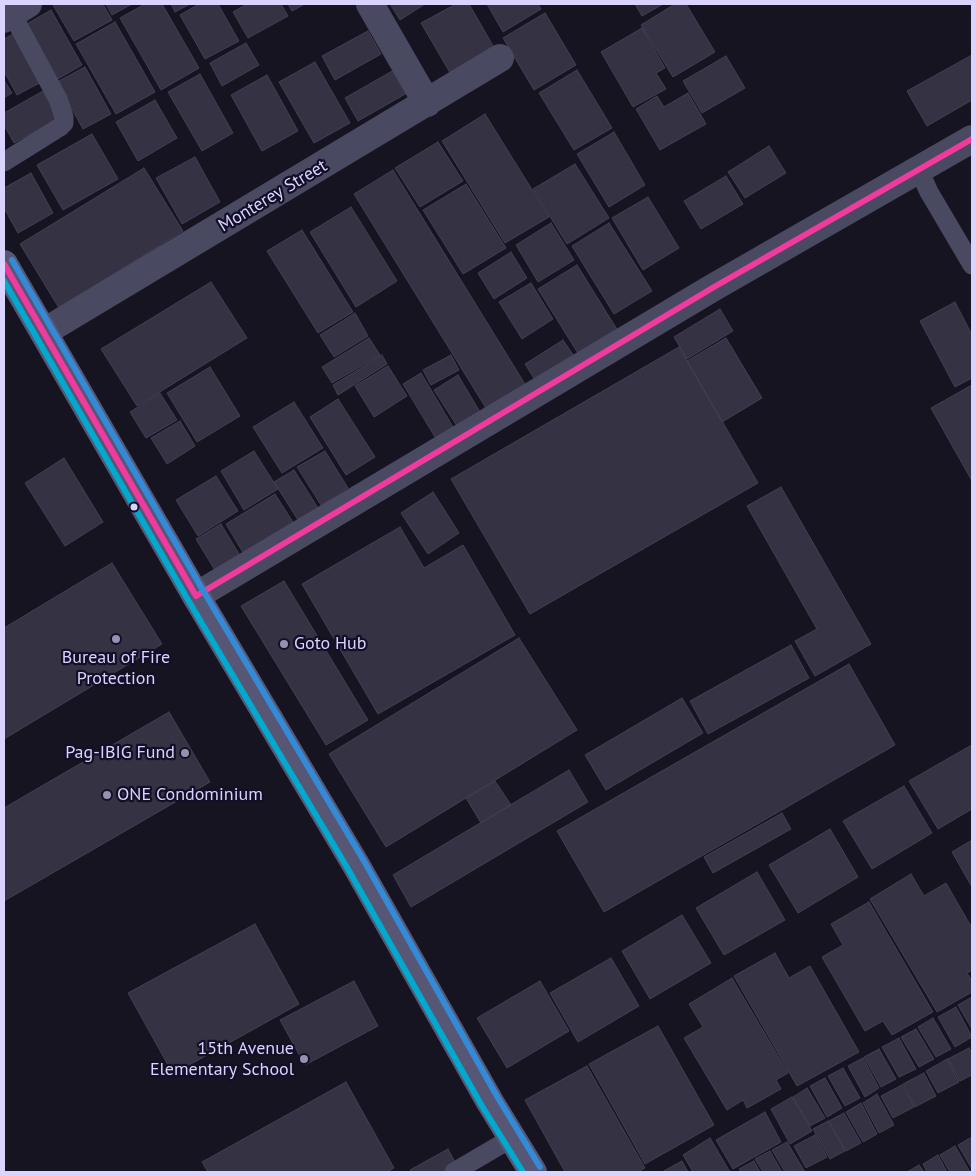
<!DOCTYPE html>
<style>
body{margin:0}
#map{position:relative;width:976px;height:1176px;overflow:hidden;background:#161421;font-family:"PT Sans",sans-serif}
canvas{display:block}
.frame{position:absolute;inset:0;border:5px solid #d9d4ff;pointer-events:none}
</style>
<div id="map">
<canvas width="976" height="1176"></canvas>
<div class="frame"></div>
</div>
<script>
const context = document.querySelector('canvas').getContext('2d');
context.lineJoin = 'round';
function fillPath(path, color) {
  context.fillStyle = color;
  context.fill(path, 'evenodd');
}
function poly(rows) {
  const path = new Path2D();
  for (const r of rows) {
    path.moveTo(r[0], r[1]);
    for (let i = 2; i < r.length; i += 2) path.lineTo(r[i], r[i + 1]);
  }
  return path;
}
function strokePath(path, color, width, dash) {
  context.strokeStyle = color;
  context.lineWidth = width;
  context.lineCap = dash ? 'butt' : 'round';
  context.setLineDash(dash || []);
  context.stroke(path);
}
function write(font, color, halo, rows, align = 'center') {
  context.font = font + ' "PT Sans",sans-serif';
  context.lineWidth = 4.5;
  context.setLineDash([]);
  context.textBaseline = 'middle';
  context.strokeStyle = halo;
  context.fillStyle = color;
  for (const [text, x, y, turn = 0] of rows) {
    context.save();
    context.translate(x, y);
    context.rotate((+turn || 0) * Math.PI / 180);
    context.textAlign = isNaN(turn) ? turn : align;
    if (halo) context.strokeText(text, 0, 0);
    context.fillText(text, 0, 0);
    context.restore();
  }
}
const building = poly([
 [56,4,103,4,112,20,74,41,53,5,56,4],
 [106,4,132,4,112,15,106,4],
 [145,4,162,4,199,68,161,90,120,18,145,4],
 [171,4,190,4,175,12,171,4],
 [199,4,218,4,239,41,205,59,180,15,199,4],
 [247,4,281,4,288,16,248,38,233,12,247,4],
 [288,4,305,4,292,11,288,4],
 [390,4,425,4,400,20,390,4],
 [456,4,469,4,496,51,452,76,421,23,456,4],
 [487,4,538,4,541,9,503,32,487,4],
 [635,4,663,4,642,16,635,4],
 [675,4,686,4,715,52,673,77,641,25,675,4],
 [51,10,82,65,56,80,25,25,51,10],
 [545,13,576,65,534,90,503,38,545,13],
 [115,22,155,92,116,114,76,44,115,22],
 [642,28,665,68,656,73,666,89,633,107,601,52,642,28],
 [368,31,381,54,335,80,322,56,368,31],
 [17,32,45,80,17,95,4,71,4,39,17,32],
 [246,43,259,65,222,86,210,63,246,43],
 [972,55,972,100,927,126,907,91,972,55],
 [726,56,745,88,702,113,683,81,726,56],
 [315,62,350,123,314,143,279,82,315,62],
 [85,67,111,114,83,129,57,82,85,67],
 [394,70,407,93,358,121,345,98,394,70],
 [577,70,612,128,574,150,539,93,577,70],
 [200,74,233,133,202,151,168,92,200,74],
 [267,75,298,131,262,151,231,95,267,75],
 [4,80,12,93,4,98,4,80],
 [43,91,58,119,14,143,4,125,4,113,43,91],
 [688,93,706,124,660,150,636,109,657,96,664,107,688,93],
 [155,100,177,138,138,161,116,122,155,100],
 [485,114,549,217,505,243,442,141,485,114],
 [614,132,645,185,609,207,577,154,614,132],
 [92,134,118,179,63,210,37,165,92,134],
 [438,142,463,181,420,207,395,168,438,142],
 [769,146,786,173,745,198,728,172,769,146],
 [195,157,220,202,182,224,156,178,195,157],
 [575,164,609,218,567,244,533,189,575,164],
 [144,168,183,231,59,308,20,244,144,168],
 [393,170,528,389,489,413,354,194,393,170],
 [31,173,53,213,18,233,4,208,4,188,31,173],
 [726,176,743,204,701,229,684,201,726,176],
 [466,184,506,248,463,274,423,210,466,184],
 [648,197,679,248,643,270,612,218,648,197],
 [351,207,397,281,356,307,310,232,351,207],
 [551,223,574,260,538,282,516,245,551,223],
 [609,223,652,291,614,314,572,246,609,223],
 [302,230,353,312,318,333,267,251,302,230],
 [511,252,527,278,494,299,478,273,511,252],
 [577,265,623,339,584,363,538,289,577,265],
 [211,282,247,338,137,406,101,349,211,282],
 [531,283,553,319,522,339,499,302,531,283],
 [955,302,972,335,972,378,955,387,920,321,955,302],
 [720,309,733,331,687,359,674,337,720,309],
 [355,313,368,336,334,357,320,335,355,313],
 [369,338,380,355,332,383,322,367,369,338],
 [726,338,762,398,722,422,687,361,726,338],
 [563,340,576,359,537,383,525,364,563,340],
 [679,347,758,483,530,614,451,479,679,347],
 [382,355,387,364,338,395,333,385,382,355],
 [451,355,459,370,431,385,423,370,451,355],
 [388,366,407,396,374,417,355,386,388,366],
 [210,367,240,416,197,442,167,393,210,367],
 [421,373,456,432,438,442,403,384,421,373],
 [458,375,480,412,457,426,434,390,458,375],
 [972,385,972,481,931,408,972,385],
 [160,393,177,420,146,438,130,412,160,393],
 [338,399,375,457,346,475,310,417,338,399],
 [294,402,323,448,282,473,253,427,294,402],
 [180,421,195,446,167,464,151,438,180,421],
 [254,451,278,489,244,510,221,471,254,451],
 [325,451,348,488,321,505,297,467,325,451],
 [64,458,103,522,65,546,25,483,64,458],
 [294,470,318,508,298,520,274,482,294,470],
 [216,476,238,511,198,536,176,500,216,476],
 [781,487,871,644,815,676,795,641,817,629,747,506,781,487],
 [433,492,459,533,428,554,401,513,433,492],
 [275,494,298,530,248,561,226,524,275,494],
 [221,524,244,562,219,577,196,539,221,524],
 [400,527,424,568,463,545,515,635,378,714,302,584,400,527],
 [112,563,162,644,4,739,4,628,112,563],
 [284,581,368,720,326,745,241,606,284,581],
 [519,638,577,730,386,847,329,754,519,638],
 [791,645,809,678,708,734,690,701,791,645],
 [849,664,895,745,604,912,557,831,849,664],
 [682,698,703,733,606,790,585,755,682,698],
 [169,712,210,782,4,901,4,808,169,712],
 [970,746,972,749,972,809,938,829,909,781,970,746],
 [569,770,588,802,411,907,393,875,569,770],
 [495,781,511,805,481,823,466,798,495,781],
 [904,786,932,833,872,869,843,821,904,786],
 [782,813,791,829,713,873,704,857,782,813],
 [830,829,858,877,798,913,769,865,830,829],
 [972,840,972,887,952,852,972,840],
 [757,872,785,920,724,955,696,908,757,872],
 [911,874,924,896,946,883,972,928,972,970,967,973,972,981,972,992,937,1012,870,899,911,874],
 [869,902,933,1012,892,1035,883,1021,865,1031,822,957,843,945,831,924,869,902],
 [682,915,711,963,650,999,622,951,682,915],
 [255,924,299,1004,173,1074,128,993,255,924],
 [775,953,789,978,810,966,859,1052,797,1086,734,976,775,953],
 [611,958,639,1006,578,1042,550,993,611,958],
 [732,978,788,1073,776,1080,781,1089,747,1108,743,1100,727,1110,684,1038,703,1027,689,1004,732,978],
 [354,981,378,1026,305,1065,280,1020,354,981],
 [540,981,569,1031,507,1068,477,1018,540,981],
 [972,997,972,1029,958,1005,972,997],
 [956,1007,972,1037,955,1047,938,1017,956,1007],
 [933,1018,951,1049,936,1057,918,1027,933,1018],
 [658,1026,714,1125,645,1164,589,1064,658,1026],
 [916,1029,934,1059,919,1067,901,1037,916,1029],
 [899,1038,916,1069,899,1077,882,1047,899,1038],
 [969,1048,972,1053,972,1075,960,1081,948,1059,969,1048],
 [879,1049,896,1079,881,1087,864,1057,879,1049],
 [863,1058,879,1088,865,1097,848,1066,863,1058],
 [947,1059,959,1082,938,1093,926,1071,947,1059],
 [587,1066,645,1168,638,1172,565,1172,525,1100,587,1066],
 [843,1068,860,1098,845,1106,828,1076,843,1068],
 [924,1073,936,1096,915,1107,903,1084,924,1073],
 [825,1078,842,1108,827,1117,810,1086,825,1078],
 [346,1082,394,1168,387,1172,208,1172,202,1162,346,1082],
 [902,1085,914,1107,893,1118,881,1096,902,1085],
 [807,1088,825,1118,810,1126,793,1097,807,1088],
 [877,1094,894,1125,879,1133,863,1103,877,1094],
 [792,1097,812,1131,790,1144,771,1109,792,1097],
 [861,1103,877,1134,863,1142,846,1112,861,1103],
 [765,1112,781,1142,733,1169,716,1140,765,1112],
 [844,1113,861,1143,846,1151,829,1121,844,1113],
 [828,1121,845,1151,830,1159,813,1129,828,1121],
 [815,1135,827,1157,806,1168,794,1146,815,1135],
 [972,1137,972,1169,958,1145,972,1137],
 [710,1138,730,1172,693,1172,683,1155,710,1138],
 [787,1142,805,1172,785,1172,772,1150,787,1142],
 [955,1146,970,1172,950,1172,940,1155,955,1146],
 [448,1149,457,1166,447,1172,412,1172,410,1170,448,1149],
 [770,1151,782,1172,763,1172,755,1159,770,1151],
 [938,1155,947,1172,927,1172,923,1164,938,1155],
 [682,1161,688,1172,662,1172,682,1161],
 [754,1161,760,1172,741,1172,739,1169,754,1161],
 [919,1165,924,1172,907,1172,919,1165]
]);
fillPath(building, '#343243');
strokePath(building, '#433f54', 1);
strokePath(poly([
 [4,162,60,127,64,123,64,117,58,99,12,14],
 [919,170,929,192,972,265],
 [454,1172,512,1138]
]), '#4a4962', 19);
strokePath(poly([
 [370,4,427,103],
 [4,19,28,4],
 [44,332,500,58],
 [196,596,714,287,972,139]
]), '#4a4962', 28);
strokePath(poly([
 [4,264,196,596,356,865,490,1102,533,1172]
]), '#575674', 28);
strokePath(poly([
 [4,264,196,596,714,287,972,139]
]), '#f13a9d', 6);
strokePath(poly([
 [4,281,188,600,348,869,482,1106,523,1172]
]), '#00a9ce', 6);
strokePath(poly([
 [12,260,204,592,364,861,498,1098,540,1167]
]), '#338bd7', 6);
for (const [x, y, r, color] of [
 [134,507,4.5,"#d9d4ff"],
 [116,639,5,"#9591b1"],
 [284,644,5,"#9591b1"],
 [185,753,5,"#9591b1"],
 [107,795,5,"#9591b1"],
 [304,1059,5,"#9591b1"]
]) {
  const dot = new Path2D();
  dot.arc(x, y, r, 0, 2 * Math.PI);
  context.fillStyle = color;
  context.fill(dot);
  strokePath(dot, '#130f26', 2);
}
write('18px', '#d9d4ff', '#130f26', [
 ["Monterey Street",273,196,-31]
]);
write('18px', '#d9d4ff', '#130f26', [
 ["Goto Hub",294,644],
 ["Bureau of Fire",116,658,"center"],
 ["Protection",116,679,"center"],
 ["Pag-IBIG Fund",175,753,"right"],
 ["ONE Condominium",117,795],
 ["15th Avenue",294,1049,"right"],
 ["Elementary School",294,1070,"right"]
], 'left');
</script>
